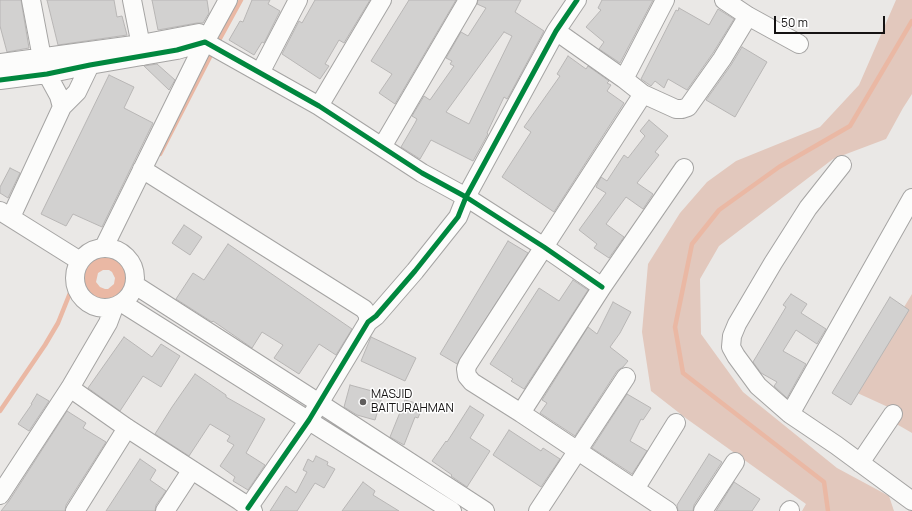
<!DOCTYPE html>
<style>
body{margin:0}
#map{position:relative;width:912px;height:511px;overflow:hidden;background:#eae8e6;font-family:Manrope,sans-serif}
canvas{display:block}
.scale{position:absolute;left:774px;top:16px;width:111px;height:18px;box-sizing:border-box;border:2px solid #151313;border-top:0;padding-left:5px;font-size:12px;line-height:14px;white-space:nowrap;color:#151313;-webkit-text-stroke:3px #fff;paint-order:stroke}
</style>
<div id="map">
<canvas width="912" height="511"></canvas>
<div class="scale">50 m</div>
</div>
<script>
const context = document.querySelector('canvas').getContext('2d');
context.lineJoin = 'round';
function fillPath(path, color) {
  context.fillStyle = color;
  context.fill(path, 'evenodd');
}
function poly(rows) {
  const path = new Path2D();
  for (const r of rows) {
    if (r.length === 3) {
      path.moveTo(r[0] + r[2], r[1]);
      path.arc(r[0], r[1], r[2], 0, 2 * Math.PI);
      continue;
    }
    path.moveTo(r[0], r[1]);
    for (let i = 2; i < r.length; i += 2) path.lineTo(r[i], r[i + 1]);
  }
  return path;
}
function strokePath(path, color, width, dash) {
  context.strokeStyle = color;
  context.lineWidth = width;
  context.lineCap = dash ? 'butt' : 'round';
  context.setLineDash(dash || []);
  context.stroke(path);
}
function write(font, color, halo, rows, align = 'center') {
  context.font = font + ' Manrope,sans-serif';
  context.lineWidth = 3;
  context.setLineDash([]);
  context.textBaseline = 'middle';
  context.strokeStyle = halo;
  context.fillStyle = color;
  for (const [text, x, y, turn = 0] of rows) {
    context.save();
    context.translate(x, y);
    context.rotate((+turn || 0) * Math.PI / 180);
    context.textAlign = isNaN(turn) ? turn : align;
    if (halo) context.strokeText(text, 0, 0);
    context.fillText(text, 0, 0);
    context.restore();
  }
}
fillPath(poly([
 [896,0,912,0,912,94,903,108,886,139,833,159,719,246,700,279,701,334,743,392,837,468,889,496,894,511,802,511,806,504,687,419,651,391,642,332,648,264,680,213,707,182,736,161,820,127,859,85],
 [912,294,912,433,893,422,899,412,853,391]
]), '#e2c8bd');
fillPath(poly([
 [99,255,107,255,115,256,121,261,126,267,128,274,129,281,126,289,122,295,108,302,101,301,94,299,88,293,84,287,82,279,83,271,87,264,92,259],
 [103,270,109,270,112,272,115,278,114,284,108,289,105,289,100,287,96,282,98,273]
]), '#eab8a4');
strokePath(poly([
 [217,44,241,0],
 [160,154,213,51],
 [0,411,45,345,58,323,72,288],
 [828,511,824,482,683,373,675,327,692,244,719,210,779,167,850,126,912,21]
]), '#eab8a4', 4.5);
const building = poly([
 [0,0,21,0,29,48,7,52,0,26,0,0],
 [47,0,114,0,117,17,122,16,127,35,58,45,47,0],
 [152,0,207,0,209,13,203,23,197,23,158,30,152,0],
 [252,0,270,0,268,4,280,11,264,43,262,42,254,55,229,40,240,21,243,22,252,0],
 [315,0,370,0,344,43,339,40,325,64,329,66,320,79,282,54,299,21,302,23,315,0],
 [409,0,456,0,395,104,379,93,392,74,371,61,409,0],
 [478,0,521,0,515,12,544,31,509,96,507,99,504,97,487,133,488,134,473,161,431,140,420,159,401,147,415,123,417,119,412,116,424,96,430,100,454,66,450,64,452,61,446,58,461,32,468,36,486,8,477,4,478,0],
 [504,32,512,36,469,124,446,112,504,32],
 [602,0,653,0,620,63,599,49,604,42,586,27,601,10,598,8,602,0],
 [679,8,709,25,718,9,734,19,713,53,687,90,668,79,664,88,655,81,651,86,641,79,676,10,678,11,679,8],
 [742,47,767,62,735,117,706,100,731,65,742,47],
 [568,56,586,69,588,66,609,81,607,83,611,85,607,91,624,103,554,212,502,177,531,132,524,127,560,76,557,74,568,56],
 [157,64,175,80,169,90,144,66,157,64],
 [109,75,134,87,124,108,153,123,102,227,73,214,66,226,41,214,109,75],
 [649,120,668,136,655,152,659,155,637,183,653,194,643,209,626,197,606,224,624,237,609,258,594,248,597,244,579,230,606,193,596,187,601,177,607,181,624,155,628,158,645,136,640,131,649,120],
 [10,168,20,173,8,198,0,193,0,187,10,168],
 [184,225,202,237,190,255,172,243,184,225],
 [508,241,528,253,457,364,440,354,508,241],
 [228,244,352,329,336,355,319,344,299,374,274,358,283,345,262,332,252,348,213,321,212,322,176,299,193,273,204,280,228,244],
 [573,280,588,290,524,389,511,381,513,379,490,364,539,288,559,301,573,280],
 [791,294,807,304,801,313,826,329,817,344,796,330,783,351,806,364,787,398,774,386,777,382,761,373,753,362,786,307,783,305,791,294],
 [890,297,909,310,851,405,832,393,890,297],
 [613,302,631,312,620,333,610,347,628,361,623,367,617,371,575,436,540,413,547,403,542,400,588,327,597,334,613,302],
 [124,337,152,357,161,344,180,356,161,387,143,376,120,411,88,388,124,337],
 [371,337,416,358,405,381,361,361,371,337],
 [195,374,226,395,226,397,265,419,246,453,265,465,248,490,233,481,235,477,220,466,234,445,227,441,230,436,210,424,189,456,155,434,172,407,195,374],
 [350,385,383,394,375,420,357,415,344,407,350,385],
 [37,394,49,401,29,431,18,424,32,404,31,404,37,394],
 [627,394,651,408,643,420,641,419,630,441,647,451,632,474,592,448,627,394],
 [405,400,423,405,418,418,415,417,404,445,390,437,405,400],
 [470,406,484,415,470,438,490,451,467,487,451,476,452,475,432,461,446,441,447,442,470,406],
 [67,411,86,423,83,428,106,442,66,505,65,511,1,511,9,501,67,411],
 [509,430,541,451,543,448,560,459,541,487,493,455,509,430],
 [709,454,722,462,694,505,693,511,678,511,677,505,709,454],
 [316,456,328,462,327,465,335,469,324,488,315,483,297,511,270,511,286,486,296,493,307,472,303,470,308,459,313,462,316,456],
 [140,459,156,470,150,480,166,491,156,505,155,511,106,511,140,459],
 [363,482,375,491,373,495,399,511,342,511,363,482],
 [734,482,760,499,752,511,716,511,734,482]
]);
fillPath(building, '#d2d1d0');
strokePath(building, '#b8b6b5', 1);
const minor = poly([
 [31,0,42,58,47,74,59,96,62,107],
 [132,0,143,56],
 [724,0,748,16,799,44],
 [556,31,624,79,643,94,676,109,682,109,688,107,722,59,748,16],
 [0,63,141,44,199,33],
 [260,73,298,0],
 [624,79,665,0],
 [0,80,47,74,90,65,177,50,205,42,319,106,422,173,466,197,544,247,602,287],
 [643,94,468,364,466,369,467,376,472,382,521,413,668,511],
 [319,106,382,0],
 [382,147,468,0],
 [842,165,808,208,773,263,737,324,732,336,731,347,736,356,758,386,790,414,836,445,912,501],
 [142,169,364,309,368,315,368,322],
 [0,211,80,261],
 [11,217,62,107,77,92,90,65],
 [104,247,205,42,228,0],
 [105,278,30],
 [135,285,319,403,485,511],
 [122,303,452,511],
 [70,388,127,428,240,501,253,511],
 [521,413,602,287,684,168],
 [790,414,912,198],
 [860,463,893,414],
 [635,489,676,423],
 [0,495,70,388,108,323,114,307],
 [248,508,309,420,368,322,376,316,415,271,458,217,466,197,556,31,577,0],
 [75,511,127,428],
 [165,511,191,471],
 [538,511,626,377],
 [703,511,735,462],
 [789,511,790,510]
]);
strokePath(minor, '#a5a4a3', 20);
strokePath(minor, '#fcfcfb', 18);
strokePath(poly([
 [0,80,47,74,90,65,177,50,205,42,319,106,422,173,466,197,544,247,602,287],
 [248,508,309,420,368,322,376,316,415,271,458,217,466,197,556,31,577,0]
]), '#00873e', 5);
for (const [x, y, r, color] of [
 [363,402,4,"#605e5d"]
]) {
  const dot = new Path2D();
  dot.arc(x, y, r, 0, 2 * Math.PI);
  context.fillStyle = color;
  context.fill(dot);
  strokePath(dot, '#fff', 1.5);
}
write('12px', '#151313', '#fff', [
 ["MASJID",371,395],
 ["BAITURAHMAN",371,409]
], 'left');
</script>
